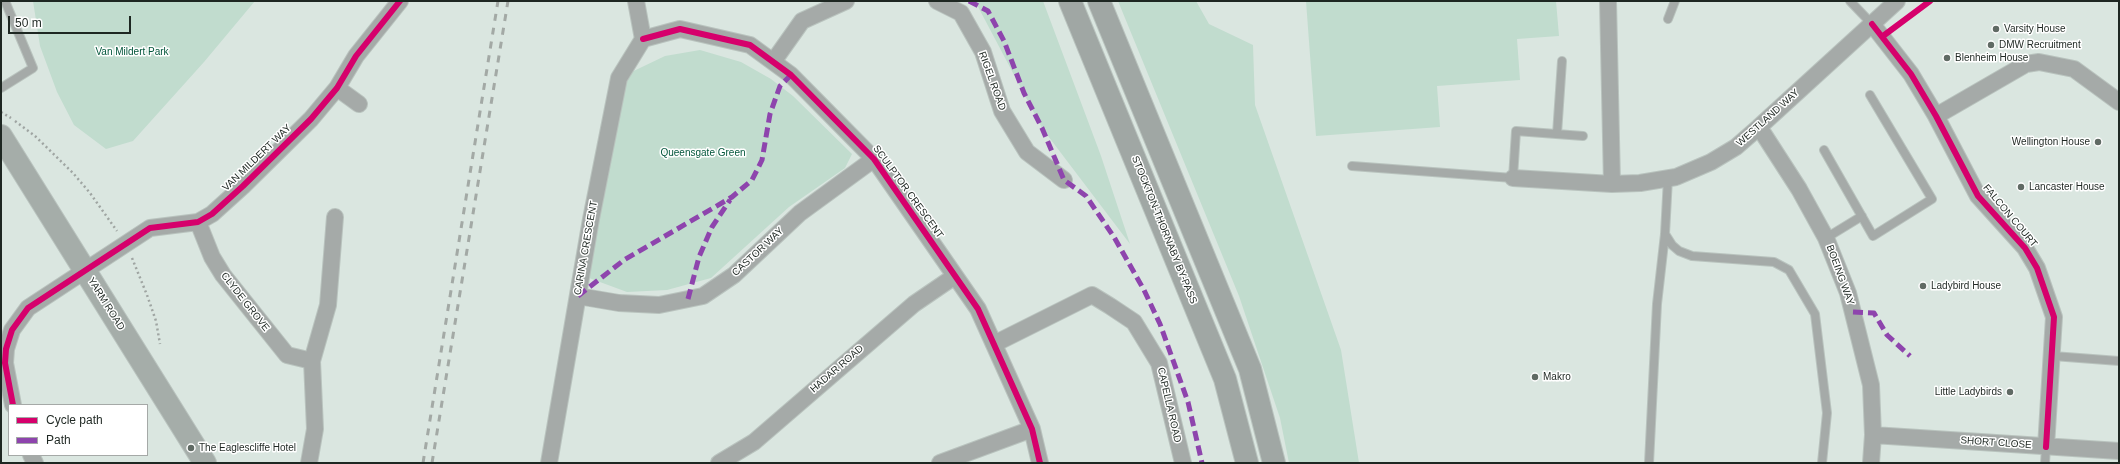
<!DOCTYPE html>
<style>
body{margin:0}
#map{position:relative;width:2120px;height:464px;overflow:hidden;background:#dae6e0;font-family:Arial,sans-serif}
canvas{display:block}
.frame{position:absolute;inset:0;border:2px solid #1e2722;pointer-events:none}
.legend{position:absolute;left:8px;top:404px;width:140px;height:52px;box-sizing:border-box;background:#fff;border:1px solid #a5a9a7;margin:0;padding:5px 7px;list-style:none;font-size:12px;color:#1e2722}
.legend li{display:flex;align-items:center;gap:8px;height:20px}
.legend b{width:20px;border:1px solid #a5a9a7}
.scale{position:absolute;left:8px;top:16px;width:123px;height:18px;box-sizing:border-box;border:2px solid #1e2722;border-top:0;padding-left:5px;font-size:12px;line-height:14px;white-space:nowrap;color:#1e2722;-webkit-text-stroke:3px #fff;paint-order:stroke}
</style>
<div id="map">
<canvas width="2120" height="464"></canvas>
<div class="frame"></div>
<ul class="legend">
<li><b style="height:5px;background:#d6006c"></b>Cycle path</li>
<li><b style="height:5px;background:#8e44ad"></b>Path</li>
</ul>
<div class="scale">50 m</div>
</div>
<script>
const context = document.querySelector('canvas').getContext('2d');
context.lineJoin = 'round';
function fillPath(path, color) {
  context.fillStyle = color;
  context.fill(path, 'evenodd');
}
function poly(rows) {
  const path = new Path2D();
  for (const r of rows) {
    path.moveTo(r[0], r[1]);
    for (let i = 2; i < r.length; i += 2) path.lineTo(r[i], r[i + 1]);
  }
  return path;
}
function strokePath(path, color, width, dash) {
  context.strokeStyle = color;
  context.lineWidth = width;
  context.lineCap = dash ? 'butt' : 'round';
  context.setLineDash(dash || []);
  context.stroke(path);
}
function write(font, color, halo, rows, align = 'center') {
  context.font = font + ' Arial,sans-serif';
  context.lineWidth = 3;
  context.setLineDash([]);
  context.textBaseline = 'middle';
  context.strokeStyle = halo;
  context.fillStyle = color;
  for (const [text, x, y, turn = 0] of rows) {
    context.save();
    context.translate(x, y);
    context.rotate((+turn || 0) * Math.PI / 180);
    context.textAlign = isNaN(turn) ? turn : align;
    if (halo) context.strokeText(text, 0, 0);
    context.fillText(text, 0, 0);
    context.restore();
  }
}
fillPath(poly([
 [33,1,255,1,204,62,133,141,106,149,74,125,57,92,40,46],
 [975,1,1043,1,1101,156,1130,244,1042,128],
 [1118,1,1196,1,1209,24,1253,45,1255,105,1341,350,1359,463,1289,463,1280,418,1239,296],
 [1306,1,1556,1,1559,36,1517,39,1520,80,1437,86,1440,127,1316,136],
 [700,50,741,62,771,79,793,96,852,154,845,168,789,207,711,278,667,290,627,292,581,275,619,78,665,56]
]), '#c1dcce');
const lane = poly([
 [1850,1,1872,24],
 [1668,19,1675,1],
 [1,88,33,68,5,1],
 [1557,134,1562,61],
 [1824,150,1873,236,1932,199,1870,95],
 [1352,166,1513,178,1516,131,1583,136],
 [1665,234,1672,245,1679,251,1692,256,1774,262,1789,270,1815,314,1827,413,1822,463],
 [1826,238,1862,216],
 [2053,356,2119,361],
 [1649,463,1657,304,1665,234,1668,178],
 [2045,463,2046,447]
]);
const street = poly([
 [636,1,643,39],
 [937,1,961,13,983,52,1002,111,1027,152,1064,180],
 [1608,1,1612,184],
 [1872,24,1911,74,1936,116,1978,196,2025,248,2037,268,2054,317,2046,447],
 [643,39,680,29,750,45,791,75,874,159,978,309,1032,429,1040,463],
 [773,62,802,21,846,1],
 [337,88,359,104],
 [1936,116,2026,64,2039,62,2074,69,2119,102],
 [1759,127,1799,189,1826,238,1848,293,1871,385,1873,435,1871,463],
 [1513,178,1612,184,1640,183,1676,177,1711,162,1736,147,1759,127,1897,1],
 [198,222,212,257,223,275,287,355,312,361],
 [578,296,619,303,659,305,703,296,734,275,800,213,874,159],
 [994,344,1092,295,1110,306,1134,322,1159,363,1183,463],
 [13,405,5,363,6,349,12,330,28,308,150,228,198,222,212,214,243,186,311,119,337,88,356,56,400,1],
 [1873,435,2119,451],
 [31,455,35,463],
 [309,463,315,429,312,361,328,305,335,217],
 [549,463,591,219,619,78,643,39],
 [719,463,754,442,914,304,955,276],
 [940,463,1032,429]
]);
const primary = poly([
 [1,136,205,463]
]);
const highway = poly([
 [1070,1,1225,379,1247,463],
 [1099,1,1250,369,1274,463]
]);
strokePath(lane, '#b9c3be', 10);
strokePath(street, '#b9c3be', 18);
strokePath(primary, '#b9c3be', 24);
strokePath(highway, '#b9c3be', 24);
strokePath(poly([
 [1,112,11,118],
 [15,121,35,136,73,173,90,193,117,231],
 [132,258,147,295,156,321,160,344]
]), '#9fa5a2', 2.5, [2, 3]);
strokePath(lane, '#a5aaa8', 8);
strokePath(street, '#a5aaa8', 16);
strokePath(primary, '#a5ada9', 22);
strokePath(highway, '#a0a7a4', 22);
strokePath(poly([
 [423,463,498,1],
 [432,463,508,1]
]), '#a3a9a5', 3, [7, 7]);
strokePath(poly([
 [969,1,988,11,1004,41,1024,93,1042,128,1064,180,1086,196,1114,237,1144,290,1160,324,1188,402,1202,463],
 [578,296,624,260,732,197,752,180,762,160,770,114,780,86,791,75],
 [688,299,699,257,712,227,730,200],
 [1853,312,1874,313,1887,335,1910,356]
]), '#8e44ad', 5, [10, 5]);
strokePath(poly([
 [1872,24,1911,74,1936,116,1978,196,2025,248,2037,268,2054,317,2046,447],
 [1883,36,1930,1],
 [643,39,680,29,750,45,791,75,874,159,978,309,1032,429,1040,463],
 [13,405,5,363,6,349,12,330,28,308,150,228,198,222,212,214,243,186,311,119,337,88,356,56,400,1]
]), '#d6006c', 6);
for (const [x, y, r, color] of [
 [1996,29,4,"#606a64"],
 [1991,45,4,"#606a64"],
 [1947,58,4,"#606a64"],
 [2098,142,4,"#606a64"],
 [2021,187,4,"#606a64"],
 [1923,286,4,"#606a64"],
 [1535,377,4,"#606a64"],
 [2010,392,4,"#606a64"],
 [191,448,4,"#606a64"]
]) {
  const dot = new Path2D();
  dot.arc(x, y, r, 0, 2 * Math.PI);
  context.fillStyle = color;
  context.fill(dot);
  strokePath(dot, '#fff', 1.5);
}
write('10px', '#1e2722', '#fff', [
 ["Varsity House",2004,29],
 ["DMW Recruitment",1999,45],
 ["Blenheim House",1955,58],
 ["Wellington House",2090,142,"right"],
 ["Lancaster House",2029,187],
 ["Ladybird House",1931,286],
 ["Makro",1543,377],
 ["Little Ladybirds",2002,392,"right"],
 ["The Eaglescliffe Hotel",199,448]
], 'left');
write('10px', '#03563b', '#fff', [
 ["Van Mildert Park",132,52],
 ["Queensgate Green",703,153]
]);
write('10px', '#1e2722', '#fff', [
 ["RIGEL ROAD",992,81,70],
 ["WESTLAND WAY",1768,118,-42],
 ["VAN MILDERT WAY",257,158,-44],
 ["SCULPTOR CRESCENT",908,192,54],
 ["FALCON COURT",2010,216,50],
 ["STOCKTON-THORNABY BY-PASS",1164,230,68],
 ["CARINA CRESCENT",586,248,-80],
 ["CASTOR WAY",758,252,-43],
 ["BOEING WAY",1840,275,70],
 ["CLYDE GROVE",245,302,52],
 ["YARM ROAD",106,304,58],
 ["HADAR ROAD",837,369,-41],
 ["CAPELLA ROAD",1169,405,77],
 ["SHORT CLOSE",1996,443,4]
]);
</script>
